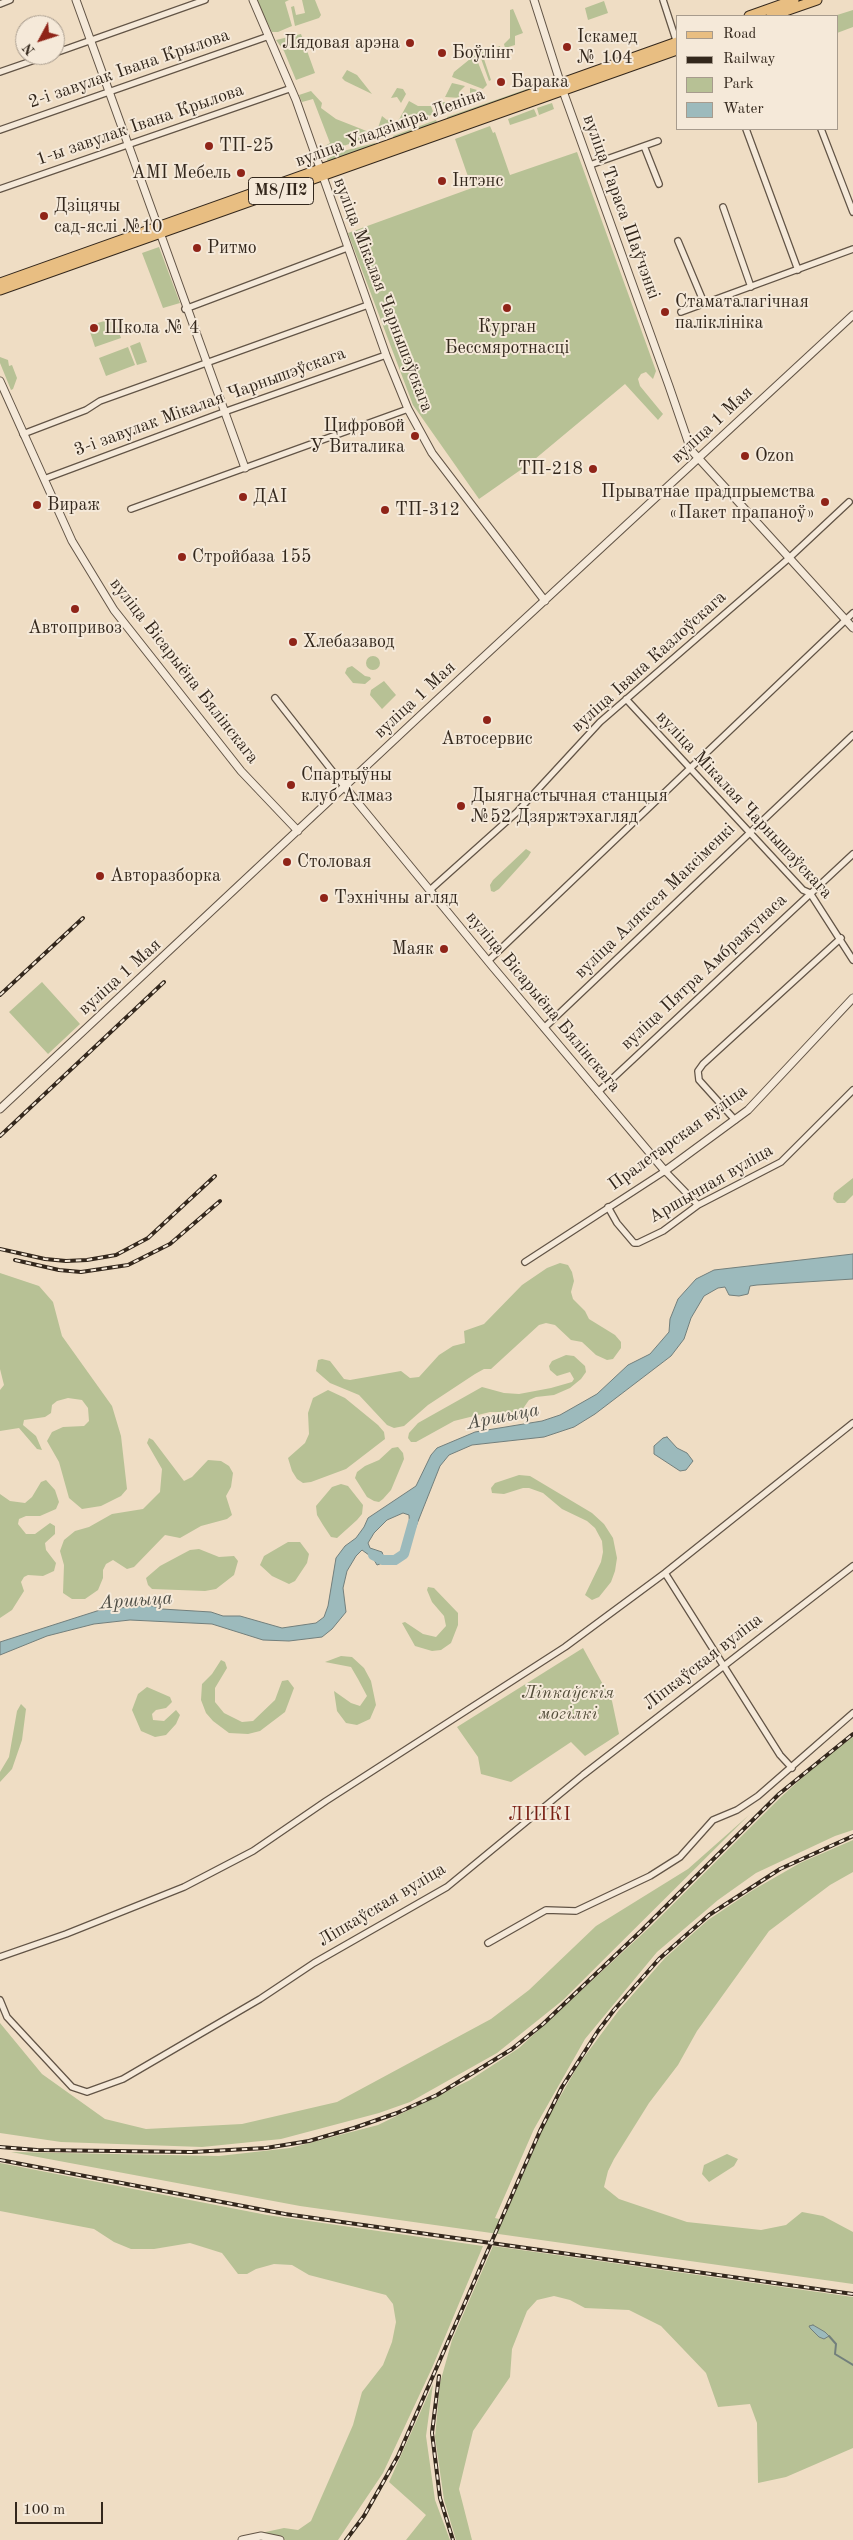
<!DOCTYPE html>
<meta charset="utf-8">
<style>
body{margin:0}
#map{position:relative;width:853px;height:2540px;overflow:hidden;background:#efddc4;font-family:"Old Standard TT",serif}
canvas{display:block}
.legend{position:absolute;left:676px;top:15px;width:162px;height:115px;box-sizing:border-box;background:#f5e9d9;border:1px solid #a79b8d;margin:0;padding:6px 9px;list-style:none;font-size:15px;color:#33271c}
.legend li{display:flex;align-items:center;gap:10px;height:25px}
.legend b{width:25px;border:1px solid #a79b8d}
.north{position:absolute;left:15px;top:15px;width:50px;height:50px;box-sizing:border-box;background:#f5e9d9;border:1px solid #a79b8d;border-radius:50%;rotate:230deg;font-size:14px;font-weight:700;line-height:20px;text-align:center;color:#33271c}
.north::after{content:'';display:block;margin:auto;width:18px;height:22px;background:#8f2418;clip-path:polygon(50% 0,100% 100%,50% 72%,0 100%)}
.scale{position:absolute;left:15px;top:2502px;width:88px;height:22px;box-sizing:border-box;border:2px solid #33271c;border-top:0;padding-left:6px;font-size:15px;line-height:18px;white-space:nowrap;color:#33271c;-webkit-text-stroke:4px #f5e9d9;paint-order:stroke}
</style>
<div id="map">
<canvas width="853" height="2540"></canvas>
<ul class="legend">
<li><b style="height:6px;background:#e8be82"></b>Road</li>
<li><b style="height:6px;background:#33271c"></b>Railway</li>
<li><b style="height:14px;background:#b7c195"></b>Park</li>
<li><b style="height:14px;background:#9cbabc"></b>Water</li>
</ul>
<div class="north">N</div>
<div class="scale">100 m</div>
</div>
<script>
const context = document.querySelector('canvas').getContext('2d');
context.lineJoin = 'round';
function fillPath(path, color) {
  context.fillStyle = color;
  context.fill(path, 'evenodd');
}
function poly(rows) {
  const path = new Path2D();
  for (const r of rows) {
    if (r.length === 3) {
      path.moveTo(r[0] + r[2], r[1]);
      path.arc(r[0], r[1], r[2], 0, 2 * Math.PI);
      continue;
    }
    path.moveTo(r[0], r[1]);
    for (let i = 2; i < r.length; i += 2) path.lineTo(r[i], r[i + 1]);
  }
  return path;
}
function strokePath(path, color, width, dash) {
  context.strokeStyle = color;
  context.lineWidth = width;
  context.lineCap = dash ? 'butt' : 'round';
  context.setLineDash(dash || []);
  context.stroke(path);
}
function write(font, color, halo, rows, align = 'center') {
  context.font = font + ' "Old Standard TT",serif';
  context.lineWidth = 4;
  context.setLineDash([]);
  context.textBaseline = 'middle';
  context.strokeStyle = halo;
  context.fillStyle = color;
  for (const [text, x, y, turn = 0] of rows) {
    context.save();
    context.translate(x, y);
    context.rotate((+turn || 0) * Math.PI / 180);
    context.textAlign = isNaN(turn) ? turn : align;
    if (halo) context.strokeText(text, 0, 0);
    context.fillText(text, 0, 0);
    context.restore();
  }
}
fillPath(poly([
 [256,0,289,0,285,2,292,26,278,32,272,32],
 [302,0,315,0,321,15,319,18,295,26,291,7,294,6,296,15,305,13],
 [604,1,608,13,588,20,585,8],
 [513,9,523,33,515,36,515,45,505,48,504,44,510,38,510,10],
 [853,10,853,27,837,33,837,16,834,16],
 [301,34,315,73,296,80,284,51,276,40],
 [500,46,501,50,483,56,491,80,489,81,479,53],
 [475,55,487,85,483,89,452,77,454,72],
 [347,70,357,75,372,94,345,81,342,78],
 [547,82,549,85,448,121,447,117],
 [452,83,465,86,459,92,461,98,445,97],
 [397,88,403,89,406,94,401,103,397,97,391,98],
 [470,88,477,90,487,96,476,96,471,101,464,99,470,94],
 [311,91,322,103,321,108,336,119,369,132,368,137,322,154,320,149,330,143,313,99,302,102,299,95],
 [409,101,418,106,431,106,434,114,395,127],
 [443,102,458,102,461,105,444,111,441,103],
 [552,103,554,109,539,115,537,108],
 [534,109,537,116,510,125,508,119],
 [382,116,387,120,392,118,388,131,382,129,376,134],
 [436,120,438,124,394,139,393,136],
 [490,126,493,133,495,132,510,175,577,152,656,371,653,379,646,372,641,374,638,379,640,386,663,414,658,420,625,384,529,464,479,499,413,405,348,233,472,188,455,139],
 [375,143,377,146,328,163,327,159,343,151],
 [159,247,180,303,163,308,142,253],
 [114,318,121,338,95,347,88,326],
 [140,342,147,362,137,365,130,346],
 [128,347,135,365,106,376,99,358],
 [0,357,8,360,9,366,12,365,17,378,13,389,11,390,0,363],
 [373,663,7],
 [352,666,365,676,370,677,371,679,365,684,353,683,345,673,347,668],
 [384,681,396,695,382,709,370,695,371,690],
 [526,849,531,852,528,857,499,889,494,892,491,891,490,885,493,880],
 [42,982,80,1024,48,1054,9,1012],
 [853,1178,853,1195,845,1203,837,1203,833,1199,834,1193],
 [560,1263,568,1265,572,1272,574,1281,571,1292,573,1299,585,1311,589,1319,615,1335,621,1342,621,1348,613,1359,607,1360,596,1355,582,1342,571,1340,555,1325,546,1323,539,1325,491,1369,484,1369,475,1374,428,1405,404,1426,394,1428,387,1425,359,1395,330,1383,316,1371,318,1360,322,1359,330,1361,344,1379,350,1380,401,1371,410,1378,419,1377,439,1355,453,1346,465,1343,464,1331,484,1324,522,1285,547,1268],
 [0,1273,39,1286,53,1302,62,1336,112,1406,121,1436,127,1489,121,1496,101,1506,82,1509,69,1498,59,1462,47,1441,52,1432,63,1427,84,1426,89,1421,88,1408,82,1400,68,1398,57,1401,52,1405,51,1413,45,1417,24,1420,23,1425,36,1436,42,1450,37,1449,19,1428,0,1431,0,1390,4,1385,0,1369],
 [566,1355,574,1356,585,1366,586,1372,581,1379,570,1388,554,1395,536,1397,529,1400,522,1410,513,1412,490,1412,454,1421,416,1442,411,1442,408,1438,409,1433,418,1423,482,1387,504,1393,519,1394,551,1388,572,1382,574,1379,570,1372,557,1376,550,1370,549,1366,552,1361],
 [328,1390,345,1398,378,1425,384,1432,385,1439,346,1469,311,1482,303,1483,297,1479,292,1471,288,1458,305,1443,309,1434,308,1413,313,1398],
 [149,1438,153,1440,184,1481,192,1477,208,1460,221,1461,229,1466,233,1473,231,1487,226,1496,232,1515,227,1519,201,1526,180,1538,165,1535,134,1567,127,1569,113,1560,106,1564,103,1570,103,1578,98,1590,85,1599,72,1599,63,1593,64,1565,60,1551,64,1540,75,1531,89,1527,112,1514,143,1509,160,1492,162,1469,147,1443],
 [398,1447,403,1453,404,1459,391,1490,383,1499,379,1502,374,1501,367,1497,355,1478,357,1472,365,1466,379,1460,392,1448],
 [519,1475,530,1476,592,1513,604,1524,613,1538,617,1558,615,1571,611,1582,599,1597,592,1600,585,1595,601,1562,603,1552,602,1541,595,1528,587,1521,562,1509,543,1493,529,1488,523,1488,504,1494,492,1493,491,1488,495,1483],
 [46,1480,55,1490,59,1502,56,1509,40,1516,26,1516,19,1519,18,1524,26,1534,35,1534,50,1523,55,1526,55,1534,45,1543,46,1550,56,1563,54,1571,43,1576,28,1575,24,1577,21,1582,24,1591,12,1610,0,1618,0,1494,10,1501,25,1503,32,1497,41,1482],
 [341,1484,348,1486,363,1505,362,1514,357,1520,337,1538,331,1537,323,1525,317,1515,316,1506,332,1487],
 [288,1542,300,1542,309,1554,307,1563,295,1581,289,1584,272,1576,260,1565,264,1556],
 [199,1549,219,1557,234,1556,238,1561,234,1575,216,1589,205,1591,152,1589,148,1585,146,1578,160,1566,190,1550],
 [428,1587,434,1588,458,1613,458,1625,451,1643,441,1650,432,1651,415,1646,402,1623,405,1622,423,1634,436,1637,446,1626,444,1616,432,1602,427,1590],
 [583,1648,612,1701,619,1734,585,1756,571,1742,511,1782,481,1774,478,1757,457,1727],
 [341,1656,352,1657,364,1668,371,1681,376,1705,370,1719,357,1725,346,1723,337,1711,334,1691,351,1703,360,1706,367,1696,358,1679,351,1667,325,1662],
 [221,1660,225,1662,227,1668,215,1688,215,1702,224,1713,242,1722,253,1721,275,1700,282,1681,288,1680,294,1688,285,1712,260,1731,248,1734,229,1733,213,1721,206,1713,201,1700,202,1684,212,1674],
 [147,1687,170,1697,172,1702,166,1708,156,1710,152,1714,153,1720,164,1721,176,1710,180,1715,176,1724,166,1735,155,1737,141,1731,132,1710,138,1694],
 [21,1704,26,1709,22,1740,12,1769,0,1782,0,1772,9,1757,17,1711],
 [853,1737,853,1830,835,1836,756,1873,718,1900,657,1952,585,2039,534,2129,495,2218,503,2220,546,2121,579,2064,619,2010,665,1958,708,1920,753,1890,800,1863,853,1840,853,1872,830,1885,769,1931,697,2031,678,2065,649,2103,614,2159,608,2171,604,2187,619,2199,687,2222,761,2230,786,2225,802,2212,823,2216,853,2232,853,2284,300,2206,11,2152,219,2156,290,2148,378,2125,470,2080,519,2048,651,1926,782,1796,824,1758],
 [749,1815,563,2000,497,2053,410,2102,379,2113,281,2139,202,2147,61,2142,0,2133,0,2023,42,2074,105,2119,146,2129,242,2124,337,2102,491,2019,529,1990,596,1926,688,1869],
 [727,2154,738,2159,734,2166,709,2182,702,2174,704,2165],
 [0,2163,267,2215,483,2246,432,2368,383,2473,338,2540,286,2540,261,2533,284,2528,298,2530,311,2521,353,2425,362,2392,383,2365,392,2342,396,2322,393,2304,386,2295,309,2275,292,2265,274,2264,256,2269,247,2274,238,2274,222,2253,190,2243,154,2249,131,2249,114,2242,94,2229,0,2211],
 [493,2246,853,2297,853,2448,786,2477,758,2483,757,2423,750,2404,718,2407,706,2373,661,2326,629,2310,585,2308,570,2300,554,2296,537,2300,527,2311,512,2349,510,2377,473,2431,459,2489,472,2540,456,2540,444,2500,435,2437,440,2383,452,2340],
 [433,2384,426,2436,435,2500,450,2540,406,2540,426,2515,389,2482]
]), '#b7c195');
const water = poly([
 [853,1254,853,1279,757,1285,750,1286,748,1294,739,1296,729,1295,725,1287,718,1288,704,1296,691,1318,684,1339,671,1356,595,1414,574,1427,544,1437,472,1445,449,1455,440,1466,413,1534,410,1533,409,1515,403,1513,387,1520,374,1533,368,1543,370,1548,382,1552,385,1562,377,1565,373,1558,362,1550,356,1556,347,1571,343,1588,346,1612,332,1629,322,1637,289,1641,263,1640,212,1624,130,1620,94,1624,47,1636,0,1655,0,1642,100,1610,149,1605,162,1609,211,1612,223,1616,240,1616,282,1628,316,1623,324,1617,328,1606,336,1558,345,1546,356,1538,364,1527,368,1518,416,1486,431,1455,437,1448,475,1432,542,1421,560,1415,597,1394,628,1365,650,1354,669,1332,670,1319,678,1299,696,1279,714,1270,853,1254],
 [667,1437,677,1448,687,1453,693,1461,686,1470,680,1471,654,1454,654,1446,663,1438,667,1437],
 [813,2325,825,2332,829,2336,824,2339,819,2337,810,2328,809,2326,813,2325]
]);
fillPath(water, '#9cbabc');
strokePath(water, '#727f7c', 1);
strokePath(poly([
 [829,2336,836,2344,835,2354,853,2365]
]), '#727f7c', 2);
strokePath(poly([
 [373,1555,383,1560,395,1560,404,1554,413,1522]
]), '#9cbabc', 10);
const minor = poly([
 [663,0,677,43],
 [0,4,10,0],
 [55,53,205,0],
 [0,72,49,55],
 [746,129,798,270],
 [821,129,853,212],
 [0,130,269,36],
 [644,146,659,184],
 [590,165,658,141],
 [0,189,289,89],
 [723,207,751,287],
 [678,241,704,303],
 [185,309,347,248],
 [681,312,853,249],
 [23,434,86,410,100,401,368,305],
 [44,479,224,412,386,355],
 [131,509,408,409],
 [275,698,344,786],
 [626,699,803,890,810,893,853,960],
 [430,890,517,812,600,722,788,559,849,502],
 [488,961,853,613],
 [544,1028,853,735],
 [598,1092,853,854],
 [735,1120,699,1080,698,1071,703,1064,841,938],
 [608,1207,617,1223,634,1243,638,1243,663,1231,698,1205,781,1162,853,1090],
 [525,1262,665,1171,698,1205],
 [665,1573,780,1755,792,1768],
 [488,1943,546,1910,576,1911,650,1876,680,1857,713,1820,737,1810,758,1796,853,1713],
 [0,1957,66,1934,184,1887,253,1851,326,1801,565,1647,665,1573,853,1423],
 [0,2000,7,2017,72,2087,87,2092,123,2079,260,1999,314,1963,447,1887,583,1775,853,1566]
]);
const tertiary = poly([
 [76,0,245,468],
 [253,0,296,100,386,355,408,409,432,453,545,601],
 [534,0,563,91,669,386,691,450,853,628],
 [0,381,72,541,114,610,241,771,298,831],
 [344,786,492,966,665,1171,748,1110,853,998],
 [0,1109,424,712,853,315],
 [242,2540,261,2536,280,2540]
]);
const primary = poly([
 [749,16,794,0],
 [771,16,817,0],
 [0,283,677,42],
 [0,290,677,50]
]);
strokePath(minor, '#625446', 8);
strokePath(tertiary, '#625446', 9);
strokePath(primary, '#33271c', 11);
strokePath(minor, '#f5e9d9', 5.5);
strokePath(tertiary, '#f5e9d9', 7);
strokePath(primary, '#e8be82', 9);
const rail = poly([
 [0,995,83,918],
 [0,1136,164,982],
 [0,1249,45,1259,66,1261,87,1260,116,1255,148,1238,215,1176],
 [15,1260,59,1270,81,1272,128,1265,170,1244,220,1201],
 [0,2147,37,2150,192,2152,266,2148,309,2141,354,2128,397,2113,437,2095,512,2049,543,2024,641,1931,779,1794,853,1734],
 [0,2160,285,2214,853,2294],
 [439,2376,432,2433,440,2498,453,2540],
 [346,2540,364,2516,398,2456,540,2131,562,2087,598,2031,614,2010,659,1959,709,1915,780,1869,853,1836]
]);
strokePath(rail, '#33271c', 4);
strokePath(rail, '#f5e9d9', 2, [5.5]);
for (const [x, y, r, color] of [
 [410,43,5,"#8f2418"],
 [567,47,5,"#8f2418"],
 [442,53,5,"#8f2418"],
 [501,82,5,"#8f2418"],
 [209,146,5,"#8f2418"],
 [241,173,5,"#8f2418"],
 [442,181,5,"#8f2418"],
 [44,216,5,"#8f2418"],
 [197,248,5,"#8f2418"],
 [507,308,5,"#8f2418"],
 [665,312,5,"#8f2418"],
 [94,328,5,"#8f2418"],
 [415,436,5,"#8f2418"],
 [745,456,5,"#8f2418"],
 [593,469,5,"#8f2418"],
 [243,497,5,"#8f2418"],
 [825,502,5,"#8f2418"],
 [37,505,5,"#8f2418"],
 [385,510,5,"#8f2418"],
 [182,557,5,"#8f2418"],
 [75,609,5,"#8f2418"],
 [293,642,5,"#8f2418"],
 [487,720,5,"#8f2418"],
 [291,785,5,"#8f2418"],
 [461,806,5,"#8f2418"],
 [287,862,5,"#8f2418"],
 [100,876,5,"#8f2418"],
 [324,898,5,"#8f2418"],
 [444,949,5,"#8f2418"]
]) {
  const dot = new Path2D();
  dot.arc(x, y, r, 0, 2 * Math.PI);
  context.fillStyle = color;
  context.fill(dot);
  strokePath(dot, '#f5e9d9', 2);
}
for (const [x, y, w] of [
 [281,191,65]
]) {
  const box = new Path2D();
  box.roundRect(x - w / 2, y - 13.5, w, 27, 4);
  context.fillStyle = '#f5e9d9';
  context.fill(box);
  strokePath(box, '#33271c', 1);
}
write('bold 16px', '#33271c', null, [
 ["М8/П2",281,191]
]);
write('18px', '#33271c', '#f5e9d9', [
 ["Іскамед",577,37],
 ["№ 104",577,58],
 ["Лядовая арэна",400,43,"right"],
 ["Боўлінг",452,53],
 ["Барака",511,82],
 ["ТП-25",219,146],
 ["AMI Мебель",231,173,"right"],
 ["Інтэнс",452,181],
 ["Дзіцячы",54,206],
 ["сад-яслі №10",54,227],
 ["Ритмо",207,248],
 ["Стаматалагічная",675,302],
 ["паліклініка",675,323],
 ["Курган",507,327,"center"],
 ["Бессмяротнасці",507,348,"center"],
 ["Школа № 4",104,328],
 ["Цифровой",405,426,"right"],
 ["У Виталика",405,447,"right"],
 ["Ozon",755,456],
 ["ТП-218",583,469,"right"],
 ["Прыватнае прадпрыемства",815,492,"right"],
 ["«Пакет прапаноў»",815,513,"right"],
 ["ДАІ",253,497],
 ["Вираж",47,505],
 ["ТП-312",395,510],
 ["Стройбаза 155",192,557],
 ["Автопривоз",75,628,"center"],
 ["Хлебазавод",303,642],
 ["Автосервис",487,739,"center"],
 ["Спартыўны",301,775],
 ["клуб Алмаз",301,796],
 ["Дыягнастычная станцыя",471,796],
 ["№52 Дзяржтэхагляд",471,817],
 ["Столовая",297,862],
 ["Авторазборка",110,876],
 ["Тэхнічны агляд",334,898],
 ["Маяк",434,949,"right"]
], 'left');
write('18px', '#33271c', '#f5e9d9', [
 ["2-і завулак Івана Крылова",129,69,-19],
 ["1-ы завулак Івана Крылова",140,125,-19],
 ["вуліца Уладзіміра Леніна",390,128,-20],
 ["вуліца Тараса Шаўчэнкі",621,207,70],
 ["вуліца Мікалая Чарнышэўскага",383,295,69],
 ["3-і завулак Мікалая Чарнышэўскага",210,402,-20],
 ["вуліца 1 Мая",712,425,-43],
 ["вуліца Івана Казлоўскага",649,662,-42],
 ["вуліца Вісарыёна Бялінскага",184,671,52],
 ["вуліца 1 Мая",415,700,-43],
 ["вуліца Мікалая Чарнышэўскага",744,805,47],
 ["вуліца Аляксея Максіменкі",655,901,-44],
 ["вуліца Пятра Амбражунаса",704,972,-43],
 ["вуліца 1 Мая",120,977,-42],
 ["вуліца Вісарыёна Бялінскага",543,1002,50],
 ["Пралетарская вуліца",678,1138,-36],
 ["Аршычная вуліца",711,1184,-30],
 ["Ліпкаўская вуліца",703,1662,-38],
 ["Ліпкаўская вуліца",382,1905,-31]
]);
write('italic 18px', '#544e3a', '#f5e9d9', [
 ["Ліпкаўскія",568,1693],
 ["могілкі",568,1714]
]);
write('italic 19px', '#4d4c44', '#f5e9d9', [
 ["Аршыца",503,1417,-11],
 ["Аршыца",136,1601,-4]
]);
context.letterSpacing = '1px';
write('19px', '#7a1f14', '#f5e9d9', [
 ["ЛІПКІ",540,1815]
]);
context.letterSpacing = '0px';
</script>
